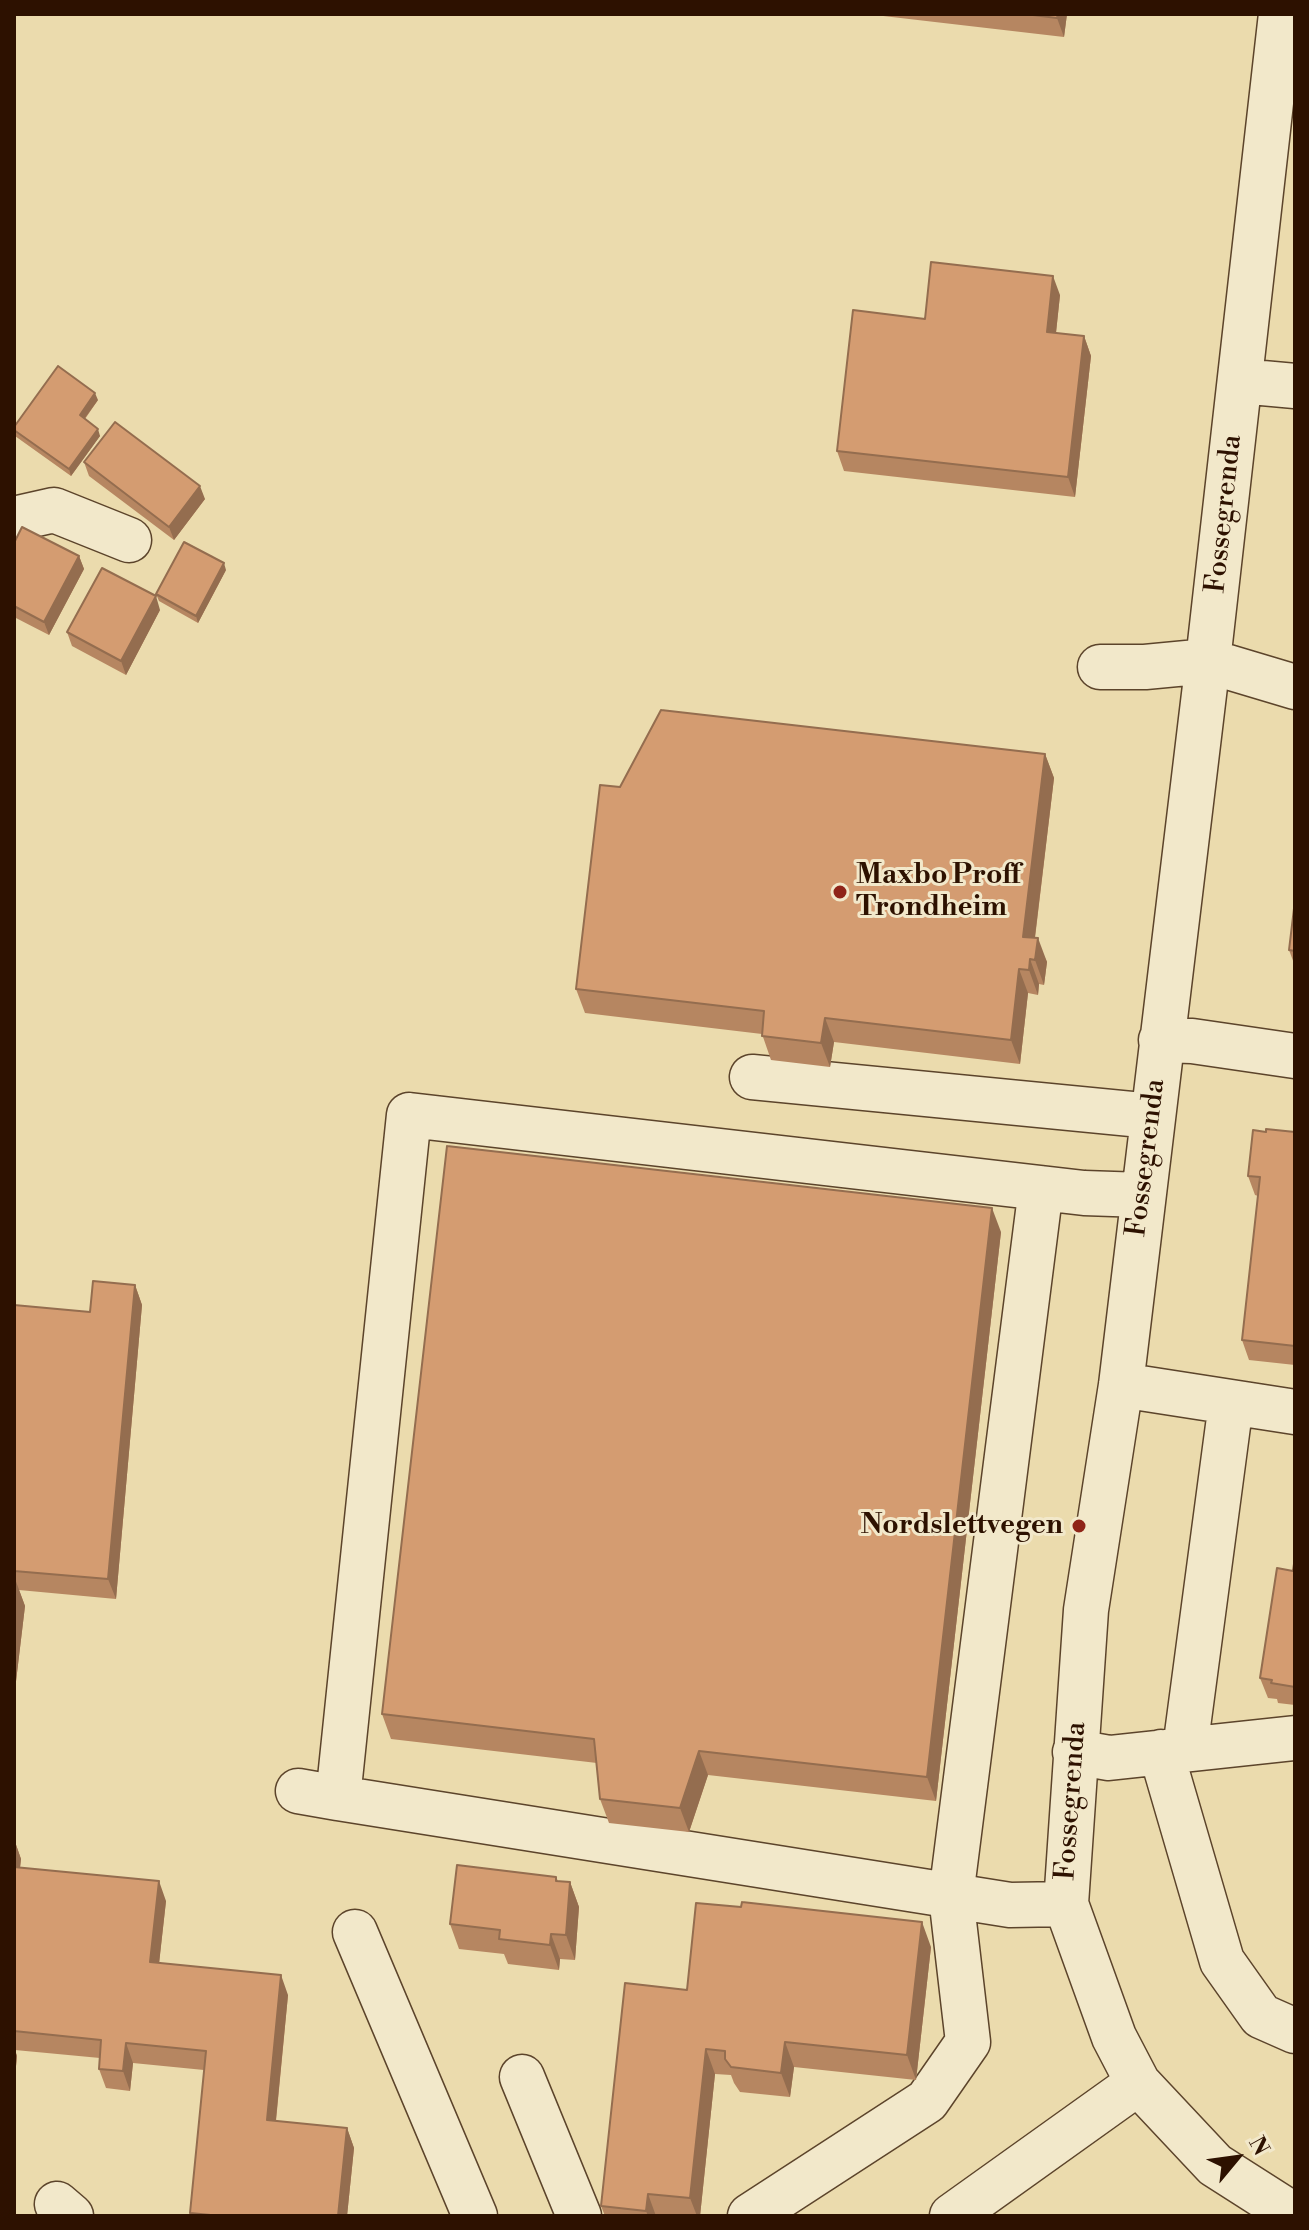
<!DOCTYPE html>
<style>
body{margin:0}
#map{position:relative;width:1309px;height:2230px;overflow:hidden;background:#ebdbad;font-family:"Libre Bodoni",serif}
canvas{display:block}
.frame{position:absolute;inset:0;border:16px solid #2d1100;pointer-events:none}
.north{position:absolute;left:1197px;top:2118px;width:80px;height:80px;-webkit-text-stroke:6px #f2e8ca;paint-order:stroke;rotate:61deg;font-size:22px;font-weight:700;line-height:32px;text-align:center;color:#2d1100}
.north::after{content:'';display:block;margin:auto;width:28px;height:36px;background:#2d1100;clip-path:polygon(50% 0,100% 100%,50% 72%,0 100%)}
</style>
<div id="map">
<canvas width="1309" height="2230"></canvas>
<div class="frame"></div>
<div class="north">N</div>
</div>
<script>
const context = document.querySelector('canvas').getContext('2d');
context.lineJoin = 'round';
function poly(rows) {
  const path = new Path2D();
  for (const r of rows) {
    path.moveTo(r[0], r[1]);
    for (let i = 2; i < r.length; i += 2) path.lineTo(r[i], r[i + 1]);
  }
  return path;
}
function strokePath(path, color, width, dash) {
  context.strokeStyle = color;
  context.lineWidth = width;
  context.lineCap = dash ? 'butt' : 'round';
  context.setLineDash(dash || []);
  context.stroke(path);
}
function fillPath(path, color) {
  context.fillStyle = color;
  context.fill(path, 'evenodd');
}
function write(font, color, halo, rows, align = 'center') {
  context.font = font + ' "Libre Bodoni",serif';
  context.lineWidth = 6;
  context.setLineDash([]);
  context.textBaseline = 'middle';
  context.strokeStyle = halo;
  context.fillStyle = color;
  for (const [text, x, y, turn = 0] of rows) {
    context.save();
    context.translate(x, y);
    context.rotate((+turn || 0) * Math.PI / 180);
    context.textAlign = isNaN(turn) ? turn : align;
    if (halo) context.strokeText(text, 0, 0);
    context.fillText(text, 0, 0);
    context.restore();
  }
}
const minor = poly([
 [1281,14,1208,661,1121,1385,1086,1610,1066,1904,1114,2037,1138,2083,1215,2165,1295,2216],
 [1240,381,1295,386],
 [14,519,54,510,129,540],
 [1100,667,1145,667,1208,661,1295,687],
 [1161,1040,1192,1041,1295,1056],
 [752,1077,1152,1116],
 [1121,1385,1295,1412],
 [1185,1749,1231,1403],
 [1075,1752,1109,1758,1295,1738],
 [1161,1752,1222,1961,1261,2016,1295,2031],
 [298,1791,338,1798],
 [1066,1904,1010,1905,338,1798,409,1115,1084,1193,1143,1195],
 [355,1932,475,2216],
 [522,2077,579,2216],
 [57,2204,71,2216],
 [750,2216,927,2101,968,2042,951,1896,1041,1188],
 [952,2216,1138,2083]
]);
strokePath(minor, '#5c442b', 47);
strokePath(minor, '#f2e8ca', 44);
fillPath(poly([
 [866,14,1067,14,1064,37],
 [1060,295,1056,333,1084,336,1091,356,1075,497,844,471,837,451,925,319],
 [98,400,85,419,100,436,71,476,15,436,14,427],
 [84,462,205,499,174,540,89,476],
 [14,543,79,556,84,569,49,635,14,617],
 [226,570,198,623,159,601,156,594],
 [160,610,126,675,72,646,67,632],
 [1045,754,1054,778,1035,938,1047,962,1044,985,1039,984,1038,995,1028,993,1020,1064,834,1042,830,1067,771,1060,762,1034,585,1013,576,989,620,787],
 [1295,900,1295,966,1289,950],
 [1266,1132,1295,1132,1295,1365,1249,1360,1242,1340,1258,1196,1255,1195,1248,1176],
 [1001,1232,936,1801,708,1775,689,1832,609,1823,600,1799,597,1763,391,1739,382,1714],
 [135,1285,142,1305,116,1599,19,1590,25,1606,14,1698,14,1305,90,1312],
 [1295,1557,1295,1705,1278,1703,1277,1699,1268,1698,1260,1678,1293,1571],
 [14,1839,21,1859,20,1867,166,1901,159,1963,288,1995,276,2121,347,2128,354,2148,347,2216,191,2216,190,2213,204,2070,133,2063,130,2091,106,2088,99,2069,100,2058,15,2050,17,2056,14,2086],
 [556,1877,558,1881,570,1882,579,1907,575,1960,560,1959,559,1970,508,1964,504,1954,459,1949,450,1924],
 [931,1947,916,2080,794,2067,790,2097,740,2092,734,2083,731,2075,715,2074,700,2216,605,2216,601,2206,687,1990]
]), '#b68661');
fillPath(poly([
 [1058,14,1067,14,1064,37,1057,18],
 [1053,276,1060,295,1054,351,1047,332],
 [1084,336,1091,356,1075,497,1068,477],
 [95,393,98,400,82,422,80,415],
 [98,429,100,436,71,476,69,469],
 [200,486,205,499,174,540,169,527],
 [79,556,84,569,49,635,44,622],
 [224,563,226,570,198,623,196,616],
 [156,596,160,610,126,675,121,661],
 [1045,754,1054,778,1032,961,1023,937],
 [1038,938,1047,962,1044,985,1035,960],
 [1030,959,1039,984,1038,995,1029,970],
 [1019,969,1028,993,1020,1064,1011,1040],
 [825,1018,834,1042,830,1067,821,1043],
 [992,1208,1001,1232,936,1801,927,1777],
 [135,1285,142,1305,116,1599,108,1579],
 [14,1576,25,1606,14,1698],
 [699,1751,708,1775,689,1832,680,1808],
 [14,1839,21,1859,18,1886,14,1874],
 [159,1881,166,1901,157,1982,150,1962],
 [570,1882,579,1907,575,1960,566,1935],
 [922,1922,931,1947,916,2080,907,2055],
 [551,1934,560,1959,559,1970,550,1945],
 [281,1975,288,1995,274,2139,267,2120],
 [785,2042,794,2067,790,2097,781,2073],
 [126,2043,133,2063,130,2091,123,2071],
 [14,2047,17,2056,14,2086],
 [706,2049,715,2074,700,2216,697,2216,690,2198],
 [347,2128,354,2148,347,2216,338,2216],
 [648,2194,656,2216,648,2216,646,2211]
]), '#946d4f');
const building = poly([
 [1025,14,1058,14,1057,18,1025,14],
 [931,262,1053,276,1047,332,1084,336,1068,477,837,451,853,310,925,319,931,262],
 [58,366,95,393,80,415,98,429,69,469,14,430,14,427,58,366],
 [115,422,200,486,169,527,84,462,115,422],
 [22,527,79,556,44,622,14,606,14,543,22,527],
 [184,542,224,563,196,616,156,594,184,542],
 [102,568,156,596,121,661,67,632,102,568],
 [661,710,1045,754,1023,937,1038,938,1035,960,1030,959,1029,970,1019,969,1011,1040,825,1018,821,1043,762,1036,764,1011,576,989,600,785,620,787,661,710],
 [1295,900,1295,951,1289,950,1295,900],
 [1266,1129,1295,1132,1295,1346,1242,1340,1260,1177,1248,1176,1253,1130,1266,1132,1266,1129],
 [447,1146,992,1208,927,1777,699,1751,680,1808,600,1799,594,1739,382,1714,447,1146],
 [93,1281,135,1285,108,1579,14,1571,14,1305,90,1312,93,1281],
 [1295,1557,1295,1687,1271,1683,1272,1680,1260,1678,1277,1568,1293,1571,1295,1557],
 [457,1865,556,1877,556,1881,570,1882,566,1935,551,1934,550,1945,499,1939,500,1930,450,1924,457,1865],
 [14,1867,159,1881,150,1962,281,1975,267,2120,347,2128,338,2216,221,2216,190,2213,206,2051,126,2043,123,2071,99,2069,101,2040,14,2031,14,1867],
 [742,1902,922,1922,907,2055,785,2042,781,2073,731,2067,725,2059,725,2051,706,2049,690,2198,648,2194,646,2211,601,2206,625,1983,687,1990,696,1903,741,1907,742,1902]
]);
fillPath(building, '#d49c71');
strokePath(building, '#946d4f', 2);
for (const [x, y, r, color] of [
 [840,892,8,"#8f2418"],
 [1079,1526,8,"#8f2418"]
]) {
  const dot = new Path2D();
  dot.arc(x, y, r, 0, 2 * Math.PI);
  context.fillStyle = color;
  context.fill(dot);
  strokePath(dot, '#f2e8ca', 3);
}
write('28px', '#2d1100', '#f2e8ca', [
 ["Fossegrenda",1225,514,-84],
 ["Fossegrenda",1147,1158,-83],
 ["Fossegrenda",1072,1801,-86]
]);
write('bold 28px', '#2d1100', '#f2e8ca', [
 ["Maxbo Proff",856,876],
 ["Trondheim",856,908],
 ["Nordslettvegen",1063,1526,"right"]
], 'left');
</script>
